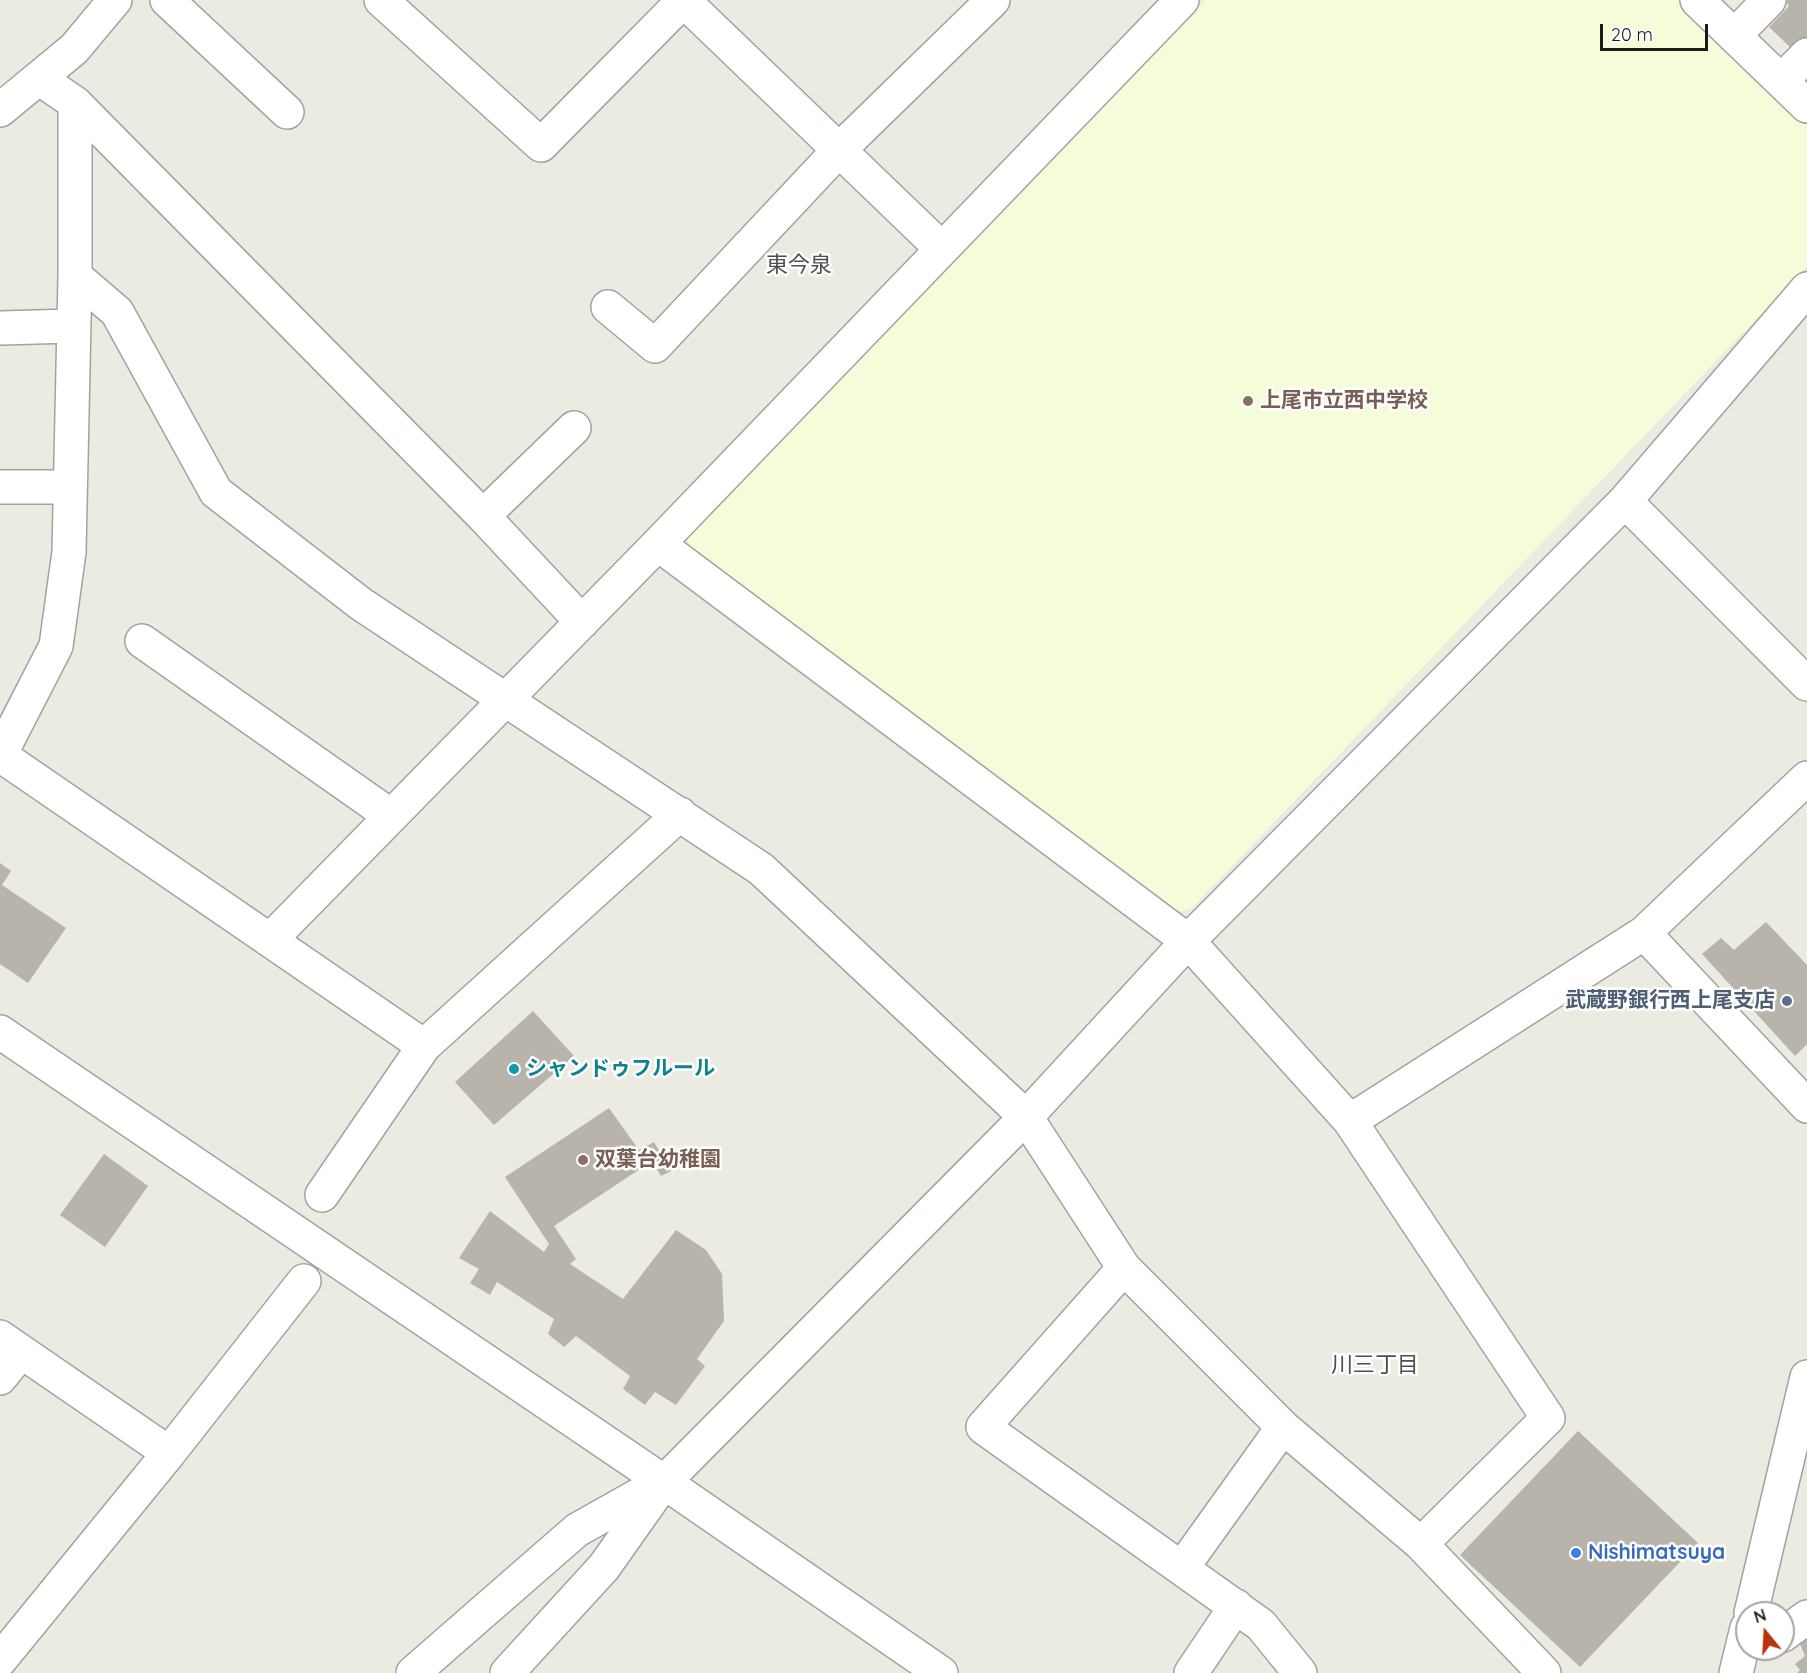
<!DOCTYPE html>
<meta charset="utf-8">
<style>
body{margin:0}
#map{position:relative;width:1807px;height:1673px;overflow:hidden;background:#ecebe1;font-family:Quicksand,sans-serif}
canvas{display:block}
.north{position:absolute;left:1735px;top:1601px;width:60px;height:60px;box-sizing:border-box;background:#fff;border:2px solid #a4a4a4;border-radius:50%;rotate:342deg;font-size:16px;font-weight:700;line-height:24px;text-align:center;color:#1b1b1b}
.north::after{content:'';display:block;margin:auto;width:21px;height:27px;background:#b9310d;clip-path:polygon(50% 0,100% 100%,50% 72%,0 100%)}
.scale{position:absolute;left:1600px;top:24px;width:108px;height:27px;box-sizing:border-box;border:3px solid #1b1b1b;border-top:0;padding-left:8px;font-size:18px;line-height:21px;white-space:nowrap;color:#1b1b1b;-webkit-text-stroke:4px #fff;paint-order:stroke}
</style>
<div id="map">
<canvas width="1807" height="1673"></canvas>
<div class="north">N</div>
<div class="scale">20 m</div>
</div>
<script>
const context = document.querySelector('canvas').getContext('2d');
context.lineJoin = 'round';
function fillPath(path, color) {
  context.fillStyle = color;
  context.fill(path, 'evenodd');
}
function poly(rows) {
  const path = new Path2D();
  for (const r of rows) {
    path.moveTo(r[0], r[1]);
    for (let i = 2; i < r.length; i += 2) path.lineTo(r[i], r[i + 1]);
  }
  return path;
}
function strokePath(path, color, width, dash) {
  context.strokeStyle = color;
  context.lineWidth = width;
  context.lineCap = dash ? 'butt' : 'round';
  context.setLineDash(dash || []);
  context.stroke(path);
}
function write(font, color, halo, rows, align = 'center') {
  context.font = font + ' Quicksand,"Noto Sans JP",sans-serif';
  context.lineWidth = 5;
  context.setLineDash([]);
  context.textBaseline = 'middle';
  context.strokeStyle = halo;
  context.fillStyle = color;
  for (const [text, x, y, turn = 0] of rows) {
    context.save();
    context.translate(x, y);
    context.rotate((+turn || 0) * Math.PI / 180);
    context.textAlign = isNaN(turn) ? turn : align;
    if (halo) context.strokeText(text, 0, 0);
    context.fillText(text, 0, 0);
    context.restore();
  }
}
fillPath(poly([
 [1205,0,1678,0,1807,124,1807,266,1191,909,1173,913,690,552,687,536]
]), '#f5fcda');
fillPath(poly([
 [1788,0,1807,0,1807,37,1804,40,1802,38,1792,49,1769,27,1789,6,1786,2],
 [0,863,11,871,2,885,66,928,28,983,0,964],
 [1766,922,1807,965,1807,1044,1795,1056,1702,954,1721,938,1734,950],
 [533,1011,574,1056,494,1125,455,1082],
 [609,1108,639,1150,654,1142,671,1171,661,1176,652,1161,554,1226,576,1259,570,1264,623,1299,676,1230,706,1250,722,1274,724,1321,697,1359,705,1366,676,1405,655,1392,645,1405,623,1389,630,1376,576,1336,564,1347,548,1334,554,1319,497,1282,490,1295,470,1283,479,1269,459,1258,490,1211,544,1252,549,1244,505,1177],
 [104,1154,148,1186,105,1247,60,1215],
 [1578,1431,1698,1543,1580,1667,1460,1555],
 [1807,1638,1807,1673,1797,1673,1800,1670,1795,1664,1805,1656,1800,1644]
]), '#b8b3ab');
const minor = poly([
 [167,0,287,112],
 [381,0,541,145,684,0],
 [683,0,942,249],
 [1697,0,1807,106],
 [1734,36,1769,0],
 [40,79,75,103,483,516,582,622],
 [1781,81,1807,55],
 [75,103,75,276,69,552,56,646,0,755,424,1046],
 [0,110,74,49,115,0],
 [75,276,117,312,216,492,361,604,761,869,1026,1117,1124,1268,1283,1427,1421,1544,1544,1673],
 [608,307,655,346,839,150,993,0],
 [0,328,73,326],
 [0,487,70,487],
 [1625,501,1807,684],
 [483,516,574,428],
 [658,544,1188,941,1350,1121,1548,1418,1421,1544],
 [142,641,391,816],
 [1644,933,1807,1106],
 [270,940,658,544,1182,0],
 [0,1032,664,1482,941,1673],
 [1350,1121,1644,933,1807,778],
 [322,1195,424,1046,680,814],
 [1124,1268,983,1427,1261,1625,1300,1673],
 [0,1337,169,1453,0,1660],
 [0,1378,21,1352],
 [169,1453,304,1281],
 [1182,1568,1283,1427],
 [1751,1613,1807,1377],
 [1783,1635,1807,1617],
 [413,1673,577,1530,657,1485],
 [507,1673,604,1567,664,1482,1026,1117,1188,941,1625,501,1807,289],
 [1191,1673,1236,1606],
 [1736,1673,1747,1628]
]);
strokePath(minor, '#a2a2a2', 36);
strokePath(minor, '#fff', 33);
for (const [x, y, r, color] of [
 [1248,401,6,"#8d6e63"],
 [1787,1001,6,"#5c6f8a"],
 [514,1069,6,"#0f9aa8"],
 [583,1160,6,"#8d6e63"],
 [1576,1553,6,"#3f7fe0"]
]) {
  const dot = new Path2D();
  dot.arc(x, y, r, 0, 2 * Math.PI);
  context.fillStyle = color;
  context.fill(dot);
  strokePath(dot, '#fff', 2);
}
write('bold 21px', '#785e54', '#fff', [
 ["上尾市立西中学校",1260,401],
 ["双葉台幼稚園",595,1160]
], 'left');
write('bold 21px', '#4e5e75', '#fff', [
 ["武蔵野銀行西上尾支店",1775,1001]
], 'right');
write('bold 21px', '#0d838f', '#fff', [
 ["シャンドゥフルール",526,1069]
], 'left');
write('bold 21px', '#366cbe', '#fff', [
 ["Nishimatsuya",1588,1553]
], 'left');
write('22px', '#4e4e4e', '#fff', [
 ["東今泉",799,265],
 ["川三丁目",1375,1365]
]);
</script>
